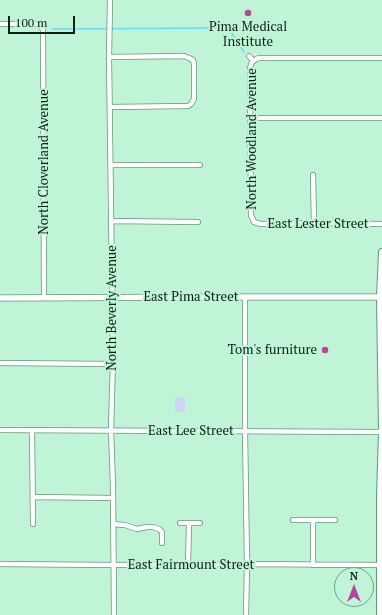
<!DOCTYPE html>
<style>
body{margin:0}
#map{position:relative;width:382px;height:615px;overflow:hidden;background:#bff4d6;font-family:"PT Serif",serif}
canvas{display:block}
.north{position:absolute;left:334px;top:567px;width:40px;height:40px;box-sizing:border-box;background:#bff4d6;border:1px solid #77a089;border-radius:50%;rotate:0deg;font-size:11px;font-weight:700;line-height:16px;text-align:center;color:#0c2116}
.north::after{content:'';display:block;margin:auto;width:14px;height:18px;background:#ba449a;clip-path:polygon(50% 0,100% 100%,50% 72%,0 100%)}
.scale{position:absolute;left:8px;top:16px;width:67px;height:18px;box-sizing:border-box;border:2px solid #0c2116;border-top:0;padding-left:5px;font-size:12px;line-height:14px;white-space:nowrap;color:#0c2116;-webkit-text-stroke:3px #bff4d6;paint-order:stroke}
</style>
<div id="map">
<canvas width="382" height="615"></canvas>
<div class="north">N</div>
<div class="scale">100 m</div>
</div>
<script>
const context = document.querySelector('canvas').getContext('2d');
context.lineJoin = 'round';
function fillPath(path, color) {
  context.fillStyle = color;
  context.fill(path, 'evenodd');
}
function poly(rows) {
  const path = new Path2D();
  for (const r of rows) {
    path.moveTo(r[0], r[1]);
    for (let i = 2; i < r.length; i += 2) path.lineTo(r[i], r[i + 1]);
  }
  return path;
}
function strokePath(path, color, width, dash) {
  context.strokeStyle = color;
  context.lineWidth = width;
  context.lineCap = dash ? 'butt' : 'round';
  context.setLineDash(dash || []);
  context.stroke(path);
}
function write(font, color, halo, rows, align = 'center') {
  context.font = font + ' "PT Serif",serif';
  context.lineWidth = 4;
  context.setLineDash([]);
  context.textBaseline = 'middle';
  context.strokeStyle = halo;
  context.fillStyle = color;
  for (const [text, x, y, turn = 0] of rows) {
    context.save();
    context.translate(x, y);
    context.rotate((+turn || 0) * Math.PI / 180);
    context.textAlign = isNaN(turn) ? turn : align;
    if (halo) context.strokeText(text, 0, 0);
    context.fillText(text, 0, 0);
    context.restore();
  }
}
fillPath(poly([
 [175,397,185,397,185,412,175,412]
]), '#d0d4f7');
strokePath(poly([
 [52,29,226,28,228,28,231,32,244,52]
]), '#69dbfd', 1.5);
const minor = poly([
 [110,0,109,57,113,360,111,430,113,486,114,615],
 [0,24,38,24,42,27,43,31,44,298],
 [249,56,253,61],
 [109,57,184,56,189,58,193,60,194,64,194,99,191,104,188,106,110,107],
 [382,58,259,58,256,59,252,62,250,68,251,215,254,222,261,224,314,223,382,224],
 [251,118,382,118],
 [111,165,200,165],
 [313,175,314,223],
 [111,221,198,222],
 [245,297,245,431,247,564,246,615],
 [0,363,112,364],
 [0,430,382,432],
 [32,430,33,524],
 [33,497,113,498],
 [293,520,335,520],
 [313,520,313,565],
 [180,523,200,523],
 [113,524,125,525,137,529,147,527,153,527,159,529,162,532,162,543],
 [0,564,113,565,247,564,382,565],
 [188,565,189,523]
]);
const tertiary = poly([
 [0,298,236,297,382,297]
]);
const secondary = poly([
 [382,252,380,297,382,431],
 [380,615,380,497,382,432]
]);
strokePath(minor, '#629479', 6);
strokePath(tertiary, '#629479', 7);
strokePath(secondary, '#629479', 8);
strokePath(minor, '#fff', 4.5);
strokePath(tertiary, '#fff', 5.5);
strokePath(secondary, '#fff', 6);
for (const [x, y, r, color] of [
 [248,13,4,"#ba449a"],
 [325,350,4,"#ba449a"]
]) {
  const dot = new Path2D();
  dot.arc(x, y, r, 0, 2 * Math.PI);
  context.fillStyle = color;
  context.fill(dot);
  strokePath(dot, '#bff4d6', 1.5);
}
write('13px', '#0c2116', '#bff4d6', [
 ["Pima Medical",248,27],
 ["Institute",248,42],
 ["Tom's furniture",317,350,"right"]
]);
write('13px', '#0c2116', '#bff4d6', [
 ["North Woodland Avenue",252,139,-90],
 ["North Cloverland Avenue",44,162,-90],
 ["East Lester Street",318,224],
 ["East Pima Street",191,297],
 ["North Beverly Avenue",112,308,-90],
 ["East Lee Street",191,431],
 ["East Fairmount Street",191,565]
]);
</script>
